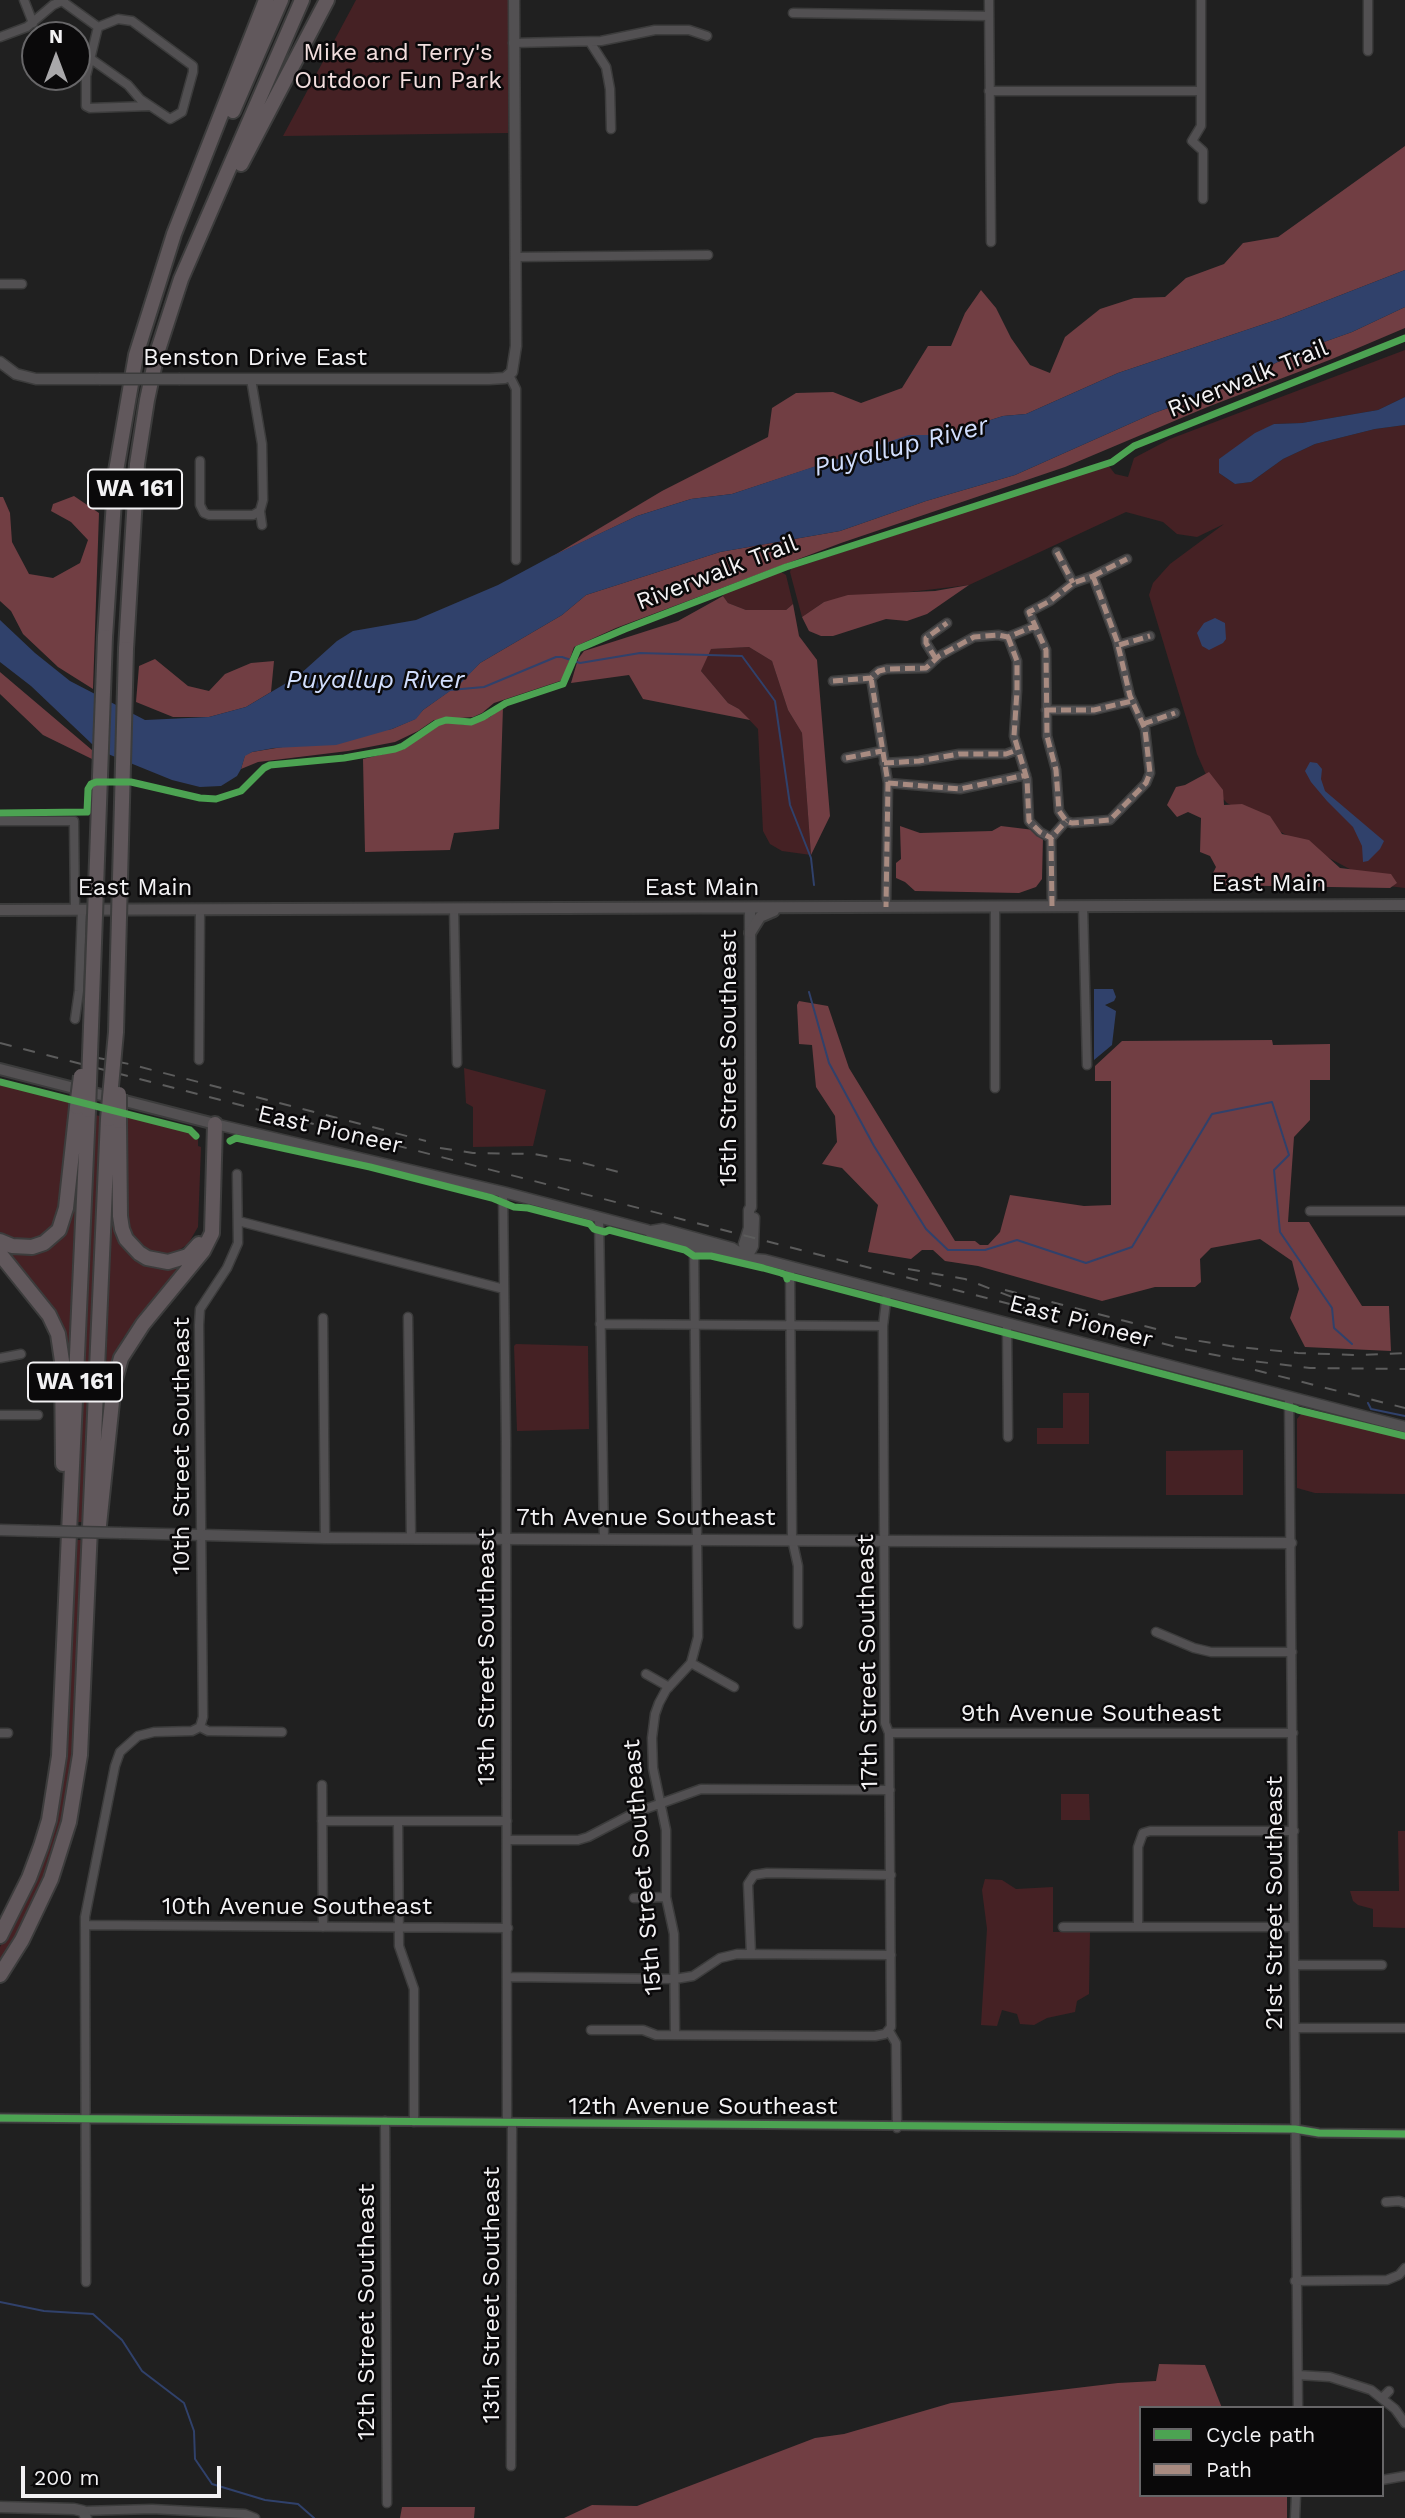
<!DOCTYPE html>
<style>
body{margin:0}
#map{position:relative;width:1405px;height:2518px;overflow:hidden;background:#202020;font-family:"Work Sans",sans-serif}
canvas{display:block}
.legend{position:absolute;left:1139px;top:2406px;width:245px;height:91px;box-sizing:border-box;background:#0a090a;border:2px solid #676668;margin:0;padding:9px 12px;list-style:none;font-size:21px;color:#f3f2f4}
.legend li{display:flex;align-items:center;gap:14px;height:35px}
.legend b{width:35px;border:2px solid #676668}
.north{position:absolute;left:21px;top:21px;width:70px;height:70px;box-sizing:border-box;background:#0a090a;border:2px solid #676668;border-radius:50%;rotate:0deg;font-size:19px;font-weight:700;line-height:28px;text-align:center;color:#f3f2f4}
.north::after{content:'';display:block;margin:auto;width:24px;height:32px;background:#a9a8aa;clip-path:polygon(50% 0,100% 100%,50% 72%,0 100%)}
.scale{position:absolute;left:21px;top:2466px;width:200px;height:32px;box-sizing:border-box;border:4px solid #f3f2f4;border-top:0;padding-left:9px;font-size:21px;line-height:24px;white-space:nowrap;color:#f3f2f4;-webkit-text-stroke:5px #0a090a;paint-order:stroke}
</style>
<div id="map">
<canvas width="1405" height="2518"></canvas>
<ul class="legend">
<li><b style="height:9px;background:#4ca352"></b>Cycle path</li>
<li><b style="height:9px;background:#a88b81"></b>Path</li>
</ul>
<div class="north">N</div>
<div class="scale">200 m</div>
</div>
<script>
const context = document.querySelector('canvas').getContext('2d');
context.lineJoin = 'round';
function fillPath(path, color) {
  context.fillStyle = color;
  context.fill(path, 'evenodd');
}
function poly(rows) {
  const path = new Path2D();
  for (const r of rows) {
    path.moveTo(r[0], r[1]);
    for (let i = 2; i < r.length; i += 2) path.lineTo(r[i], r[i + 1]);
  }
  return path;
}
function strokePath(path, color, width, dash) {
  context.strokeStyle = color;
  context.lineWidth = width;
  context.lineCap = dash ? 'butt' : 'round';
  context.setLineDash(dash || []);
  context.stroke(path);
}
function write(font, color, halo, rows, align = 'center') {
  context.font = font + ' "Work Sans",sans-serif';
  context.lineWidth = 5;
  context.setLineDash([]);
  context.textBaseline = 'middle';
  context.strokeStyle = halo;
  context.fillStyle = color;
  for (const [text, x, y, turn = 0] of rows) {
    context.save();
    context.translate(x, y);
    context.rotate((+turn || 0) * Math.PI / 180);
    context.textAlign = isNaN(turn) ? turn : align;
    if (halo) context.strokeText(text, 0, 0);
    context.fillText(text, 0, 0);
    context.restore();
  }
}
fillPath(poly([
 [356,0,508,0,508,133,283,136],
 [1405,350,1405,397,1378,410,1302,423,1274,424,1219,459,1219,473,1235,484,1251,482,1283,459,1315,444,1375,429,1405,425,1405,888,1388,886,1370,880,1227,803,1211,786,1197,754,1149,595,1153,583,1170,564,1224,524,1197,537,1177,534,1163,522,1126,512,969,585,824,602,802,617,790,572,791,569,1108,465,1115,474,1128,477,1134,458,1170,439],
 [781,572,786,575,793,604,786,610,746,610,728,603,723,596,723,593],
 [749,647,772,661,788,710,802,733,811,855,782,851,770,844,763,831,758,729,739,709,728,703,701,671,710,649],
 [464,1068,546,1090,533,1146,473,1147,473,1107,466,1103],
 [0,1084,74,1101,58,1211,49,1231,33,1241,25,1243,0,1235],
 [92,1114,103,1117,84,1522,76,1522],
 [124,1114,191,1132,198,1140,198,1146,201,1147,198,1227,188,1244,176,1252,167,1255,149,1252,134,1241,126,1222],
 [76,1175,75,1216,68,1367,65,1349,6,1251,26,1254,37,1253,48,1247],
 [112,1192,123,1246,131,1256,145,1264,189,1259,123,1338,108,1369,106,1369],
 [516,1344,588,1346,589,1429,517,1431,514,1346],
 [1063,1393,1089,1393,1089,1444,1037,1444,1037,1428,1063,1428],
 [1302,1413,1405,1439,1405,1494,1315,1493,1297,1488,1297,1419],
 [1243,1450,1243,1495,1166,1495,1166,1451],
 [74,1540,84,1540,75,1743,67,1803,48,1871,22,1927,0,1963,0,1947,35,1879,57,1810,63,1780,69,1685],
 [1061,1794,1089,1794,1090,1820,1061,1820],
 [1398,1831,1405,1831,1405,1928,1373,1927,1373,1909,1358,1905,1353,1901,1350,1891,1399,1891],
 [985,1879,1002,1880,1016,1889,1053,1887,1053,1932,1090,1932,1089,1994,1077,2001,1075,2012,1047,2018,1034,2025,1020,2024,1017,2014,1002,2010,997,2026,981,2025,987,1929,982,1890]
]), '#452124');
fillPath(poly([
 [1405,146,1405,270,1282,318,1118,373,1026,414,1003,416,978,424,961,435,875,447,732,494,691,499,637,516,553,556,662,491,768,437,772,408,796,393,833,392,861,403,902,388,928,346,951,346,965,313,981,290,996,308,1011,338,1030,365,1050,373,1065,337,1100,309,1134,298,1165,297,1186,278,1224,264,1243,243,1278,237],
 [1405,307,1405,328,1332,359,1205,408,1065,467,841,543,616,628,574,647,563,679,560,681,494,703,482,713,473,717,434,720,418,731,395,742,348,751,258,762,241,769,245,755,252,752,392,729,415,719,423,710,458,685,480,663,562,615,586,595,720,552,840,531,926,501,1015,475,1154,413,1219,390,1307,348,1352,332],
 [74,496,99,513,93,689,58,667,23,634,11,611,0,601,0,497,3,497,10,513,12,542,29,574,53,578,80,563,88,540,71,522,51,511,53,504],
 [969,585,927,614,907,621,886,619,833,636,821,636,809,631,802,617,824,602,848,595,935,591],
 [723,596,728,603,746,610,786,610,793,604,799,636,817,660,830,816,811,855,802,733,788,710,772,661,749,647,711,649,701,671,728,703,739,709,750,720,643,699,629,675,571,683,578,659,584,651,678,621],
 [155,659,188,686,209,691,225,674,251,663,274,661,271,692,246,707,209,717,173,717,136,702,139,666],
 [0,672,92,750,92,759,43,735,0,694],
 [503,707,499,829,454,833,450,850,365,852,363,759,404,749,438,725,448,722,465,725,490,717],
 [1209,772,1223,790,1224,805,1242,804,1270,816,1282,834,1309,840,1340,868,1391,874,1397,883,1390,888,1213,885,1213,873,1216,867,1210,856,1200,852,1201,818,1188,812,1177,817,1167,805,1176,787,1185,785],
 [900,826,920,833,992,831,1001,826,1034,830,1043,837,1042,879,1036,887,1019,893,915,891,905,882,896,878,896,863,901,859],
 [799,1001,828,1006,849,1068,955,1241,975,1241,980,1245,988,1245,1000,1232,1010,1195,1084,1206,1111,1205,1111,1081,1095,1081,1095,1066,1122,1041,1272,1040,1273,1045,1330,1044,1330,1080,1310,1080,1310,1120,1294,1137,1288,1222,1309,1222,1362,1306,1389,1306,1391,1351,1305,1347,1290,1318,1299,1289,1292,1261,1260,1239,1211,1248,1200,1259,1201,1282,1195,1287,1155,1287,1102,1301,978,1266,945,1261,933,1250,922,1250,911,1259,868,1252,878,1205,842,1168,822,1164,837,1142,835,1116,816,1087,812,1045,799,1044,797,1005],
 [1159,2364,1205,2365,1222,2408,1141,2408,1141,2495,1287,2495,1287,2518,564,2518,592,2505,637,2506,815,2438,844,2434,951,2403,1118,2383,1156,2381],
 [402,2507,475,2507,474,2518,400,2518]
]), '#713e43');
fillPath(poly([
 [1405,270,1405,307,1352,332,1307,348,1219,390,1154,413,1015,475,926,501,840,531,720,552,586,595,562,615,480,663,460,684,423,710,416,719,392,729,336,745,274,748,252,752,245,756,241,769,237,776,221,786,200,787,172,780,108,754,92,744,31,686,0,662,0,620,35,653,70,681,145,720,209,717,246,707,298,676,337,641,353,631,416,620,498,585,552,556,637,516,691,499,732,494,909,435,961,435,978,424,1003,416,1026,414,1118,373,1282,318],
 [1405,397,1405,425,1375,429,1315,444,1283,459,1251,482,1235,484,1219,473,1219,459,1255,433,1274,424,1302,423,1378,410],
 [1215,618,1225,623,1226,639,1223,643,1209,650,1202,646,1197,633,1204,623],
 [1310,762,1317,763,1322,769,1321,779,1325,791,1384,841,1380,849,1368,861,1363,862,1362,846,1353,827,1327,801,1311,782,1305,771],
 [1094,989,1113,989,1116,997,1114,1001,1105,1005,1116,1011,1112,1045,1094,1060]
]), '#30416b');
strokePath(poly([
 [450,690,484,687,556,657,562,657,580,663,640,653,742,656,775,701,790,805,811,858,814,885],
 [809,992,829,1063,874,1146,926,1229,948,1250,985,1250,1017,1240,1086,1263,1132,1247,1212,1114,1272,1102,1289,1155,1274,1170,1280,1232,1332,1308,1334,1328,1352,1344],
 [1368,1403,1371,1409,1405,1416],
 [0,2302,44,2311,93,2314,122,2340,142,2371,184,2403,194,2431,195,2459,212,2484,265,2500,298,2504,314,2518]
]), '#30416b', 2);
const minor = poly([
 [24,0,33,23],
 [989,0,991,242],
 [1201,0,1201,126,1192,141,1203,151,1203,199],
 [1368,0,1368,51],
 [62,1,98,27,118,19,132,21,193,66,193,72,182,112,170,119,140,99,128,85,91,59],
 [793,13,989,16],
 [98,27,86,76,86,106,90,108,149,106],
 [0,37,27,27,53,5,64,0],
 [590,42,606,67,610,89,611,129],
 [513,43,601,41,655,30,689,30,707,36],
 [989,91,1201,91],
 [515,257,708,255],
 [0,284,22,284],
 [509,375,516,389,516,560],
 [200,461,200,505,204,513,209,515,253,515,260,511,263,500,262,444,251,379],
 [260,511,262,525],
 [1057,552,1073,583],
 [1093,576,1117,641,1130,696,1145,729,1150,773,1146,783,1110,820,1072,823,1066,821,1059,811,1056,770,1047,736,1046,650,1029,612,1050,601,1073,583,1093,576],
 [1093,576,1127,559],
 [1008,637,1017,661,1017,691,1014,736,1027,779,1029,821,1040,832,1051,838],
 [1119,645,1150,636],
 [936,659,926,643,926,638,947,623],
 [871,678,888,783,886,907],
 [833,681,871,678,879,671,887,669,926,668,939,656,974,637,998,635,1008,637,1035,626],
 [1046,710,1094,710,1132,701],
 [1143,724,1175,713],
 [846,758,882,751],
 [884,763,919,761,959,754,1006,754,1017,750],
 [888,783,960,789,1026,775],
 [0,821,74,821,75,909],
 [995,906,995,1088],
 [1052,906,1051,838,1066,821],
 [1083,906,1087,1065],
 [454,908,457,1063],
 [75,1019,79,991,82,909],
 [199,1060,200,909],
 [503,1192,506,1442,507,2122],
 [1310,1211,1405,1211],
 [599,1217,604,1539],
 [238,1221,504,1289],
 [790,1267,792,1539,798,1566,798,1624],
 [408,1317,411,1538],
 [323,1318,325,1538],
 [600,1324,883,1326],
 [1007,1324,1008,1437],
 [0,1358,21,1354],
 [1289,1397,1298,2408],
 [0,1415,38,1415],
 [1156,1632,1194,1648,1211,1652,1292,1652],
 [691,1663,734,1687],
 [646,1674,669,1687],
 [200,1727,203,1717,199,1325,200,1309,227,1268,238,1243,237,1174],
 [200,1727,208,1731,282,1732],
 [0,1733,8,1733],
 [889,1733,1293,1733],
 [322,1785,323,1927],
 [322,1821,507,1821],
 [398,1821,399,1946,414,1989,414,2122],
 [507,1840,578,1840,588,1837,634,1813,701,1789,890,1790],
 [634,1898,666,1897],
 [85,1925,508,1928],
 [1063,1927,1293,1927],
 [1138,1927,1138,1847,1143,1833,1150,1831,1294,1831],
 [751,1954,748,1884,754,1875,767,1873,891,1875],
 [1294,1965,1382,1965],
 [509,1977,675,1979,693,1976,720,1958,737,1954,891,1955],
 [1295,2028,1405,2028],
 [591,2030,643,2030,656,2035,875,2036,885,2034,891,2027,889,1733,885,1723,885,1706,883,1326,887,1293],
 [889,2031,896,2043,897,2128],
 [675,2034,674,1934,666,1897,666,1830,653,1768,652,1738,655,1714,659,1703,666,1690,691,1663,698,1637,694,1247],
 [0,2118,1295,2129,1319,2133,1405,2134],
 [385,2121,387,2503],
 [1386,2202,1399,2201,1405,2203],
 [1295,2281,1387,2280,1399,2275,1405,2268],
 [86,2282,85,1917,115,1766,120,1752,138,1736,154,1732,192,1731,200,1727],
 [1298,2375,1330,2377,1371,2390,1395,2409,1405,2423],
 [1382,2398,1389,2391],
 [511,2466,512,2124],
 [1382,2480,1405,2476],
 [83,2511,152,2509,245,2514,255,2518],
 [1295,2518,1296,2495]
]);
const tertiary = poly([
 [0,362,16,374,36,379,99,379],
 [180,379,489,379,505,378,512,372,516,346,514,0],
 [215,1124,503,1192,647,1230,660,1238,731,1257,765,1260,1405,1427],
 [651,1231,663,1229,732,1248,746,1257],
 [746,1257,744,1244,749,1228,749,1210,751,1207,750,908],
 [747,1257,753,1246,754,1218],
 [0,1530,37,1531],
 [121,1533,325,1538,1291,1543],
 [0,2507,74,2509,83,2511,86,2518]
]);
const secondary = poly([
 [0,910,1405,905],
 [750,933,760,917,774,911],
 [0,1069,215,1124]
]);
const motorway = poly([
 [233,111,281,0],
 [241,164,327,0],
 [105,637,116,471,136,355,174,234,266,0],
 [126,649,137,464,147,400,157,353,181,279,302,0],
 [119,1121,120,1216,122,1229,126,1239,139,1253,147,1258,168,1262,188,1256,199,1244],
 [0,1241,12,1246,32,1247,44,1243,59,1230,66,1208,77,1107],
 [0,1254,49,1315,58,1334,62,1361,63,1464],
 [99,1525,114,1383,121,1358,143,1324,203,1251,212,1233,215,1124],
 [0,1936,29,1878,41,1846,49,1820,59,1756,88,1110],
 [0,1975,22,1940,51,1879,69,1822,80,1755,108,1119]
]);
strokePath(minor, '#3c3c3c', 11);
strokePath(tertiary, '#3c3c3c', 13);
strokePath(secondary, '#3c3c3c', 14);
strokePath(motorway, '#3c3c3c', 18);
strokePath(minor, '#525052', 8);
strokePath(tertiary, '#525052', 10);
strokePath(secondary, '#535052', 10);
strokePath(motorway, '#61585c', 14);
strokePath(poly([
 [0,1043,1184,1349,1236,1359,1310,1368,1405,1369],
 [93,1057,129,1064,426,1141],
 [440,1148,473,1153,534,1154,583,1163,623,1173],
 [908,1269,965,1279,1012,1297],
 [1005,1290,1160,1330],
 [1175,1337,1230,1346,1298,1353,1357,1355,1405,1353],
 [1255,1370,1405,1408]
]), '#5c5c5c', 2, [12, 12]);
const tertiaryBridge = poly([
 [99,379,180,379],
 [37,1531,121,1533]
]);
const motorwayBridge = poly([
 [119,1094,119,1121],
 [77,1107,81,1076],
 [88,1110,105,637],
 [108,1119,116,1032,126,649]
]);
strokePath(tertiaryBridge, '#3c3c3c', 13, []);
strokePath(motorwayBridge, '#3c3c3c', 18, []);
strokePath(tertiaryBridge, '#525052', 10);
strokePath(motorwayBridge, '#61585c', 14);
strokePath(poly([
 [1057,552,1073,583],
 [1093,576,1117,641,1130,696,1145,729,1150,773,1146,783,1110,820,1072,823,1066,821,1059,811,1056,770,1047,736,1046,650,1029,612,1050,601,1073,583,1093,576],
 [1093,576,1127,559],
 [1008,637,1017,661,1017,691,1014,736,1027,779,1029,821,1040,832,1051,838],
 [1119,645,1150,636],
 [936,659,926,643,926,638,947,623],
 [871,678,888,783,886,907],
 [833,681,871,678,879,671,887,669,926,668,939,656,974,637,998,635,1008,637,1035,626],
 [1046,710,1094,710,1132,701],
 [1143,724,1175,713],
 [846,758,882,751],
 [884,763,919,761,959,754,1006,754,1017,750],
 [888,783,960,789,1026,775],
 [1052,906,1051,838,1066,821]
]), '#a88b81', 5, [10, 5]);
strokePath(poly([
 [0,813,87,812,88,789,91,784,96,782,131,782,200,798,216,799,241,791,264,768,270,765,344,758,395,749,403,746,437,723,446,720,471,722,483,717,506,703,563,684,578,649,625,629,786,567,1112,462,1134,446,1405,338],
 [0,1082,190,1130,196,1136],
 [230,1141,236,1138,370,1167,492,1198,514,1207,528,1208,590,1224,594,1229,605,1232,609,1230,685,1250,694,1256,711,1256,763,1268,781,1273,786,1275,787,1279],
 [786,1275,1296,1409],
 [1298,1410,1405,1436],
 [0,2118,1295,2129,1319,2133,1405,2134]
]), '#4ca352', 7);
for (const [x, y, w] of [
 [135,489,94],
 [75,1382,94]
]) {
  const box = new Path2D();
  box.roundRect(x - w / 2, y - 19.5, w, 39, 5);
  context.fillStyle = '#0a090a';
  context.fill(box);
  strokePath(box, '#f3f2f4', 2);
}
write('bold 23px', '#f3f2f4', null, [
 ["WA 161",135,489],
 ["WA 161",75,1382]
]);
write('24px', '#f2dede', '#0a090a', [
 ["Mike and Terry's",398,53],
 ["Outdoor Fun Park",398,81]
]);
write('24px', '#f3f2f4', '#0a090a', [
 ["Benston Drive East",255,358],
 ["Riverwalk Trail",1248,379,-22],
 ["Riverwalk Trail",717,573,-21],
 ["East Main",1269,884],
 ["East Main",135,888],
 ["East Main",702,888],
 ["15th Street Southeast",729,1058,-90],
 ["East Pioneer",330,1130,13],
 ["East Pioneer",1081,1322,15],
 ["10th Street Southeast",182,1446,-90],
 ["7th Avenue Southeast",646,1518],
 ["13th Street Southeast",487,1657,-90],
 ["17th Street Southeast",868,1662,-91],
 ["9th Avenue Southeast",1091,1714],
 ["15th Street Southeast",643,1867,-95],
 ["21st Street Southeast",1275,1903,-90],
 ["10th Avenue Southeast",297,1907],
 ["12th Avenue Southeast",703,2107],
 ["13th Street Southeast",492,2295,-90],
 ["12th Street Southeast",367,2312,-90]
]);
write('italic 26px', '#d1defd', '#0a090a', [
 ["Puyallup River",901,447,-14],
 ["Puyallup River",375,680]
]);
</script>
